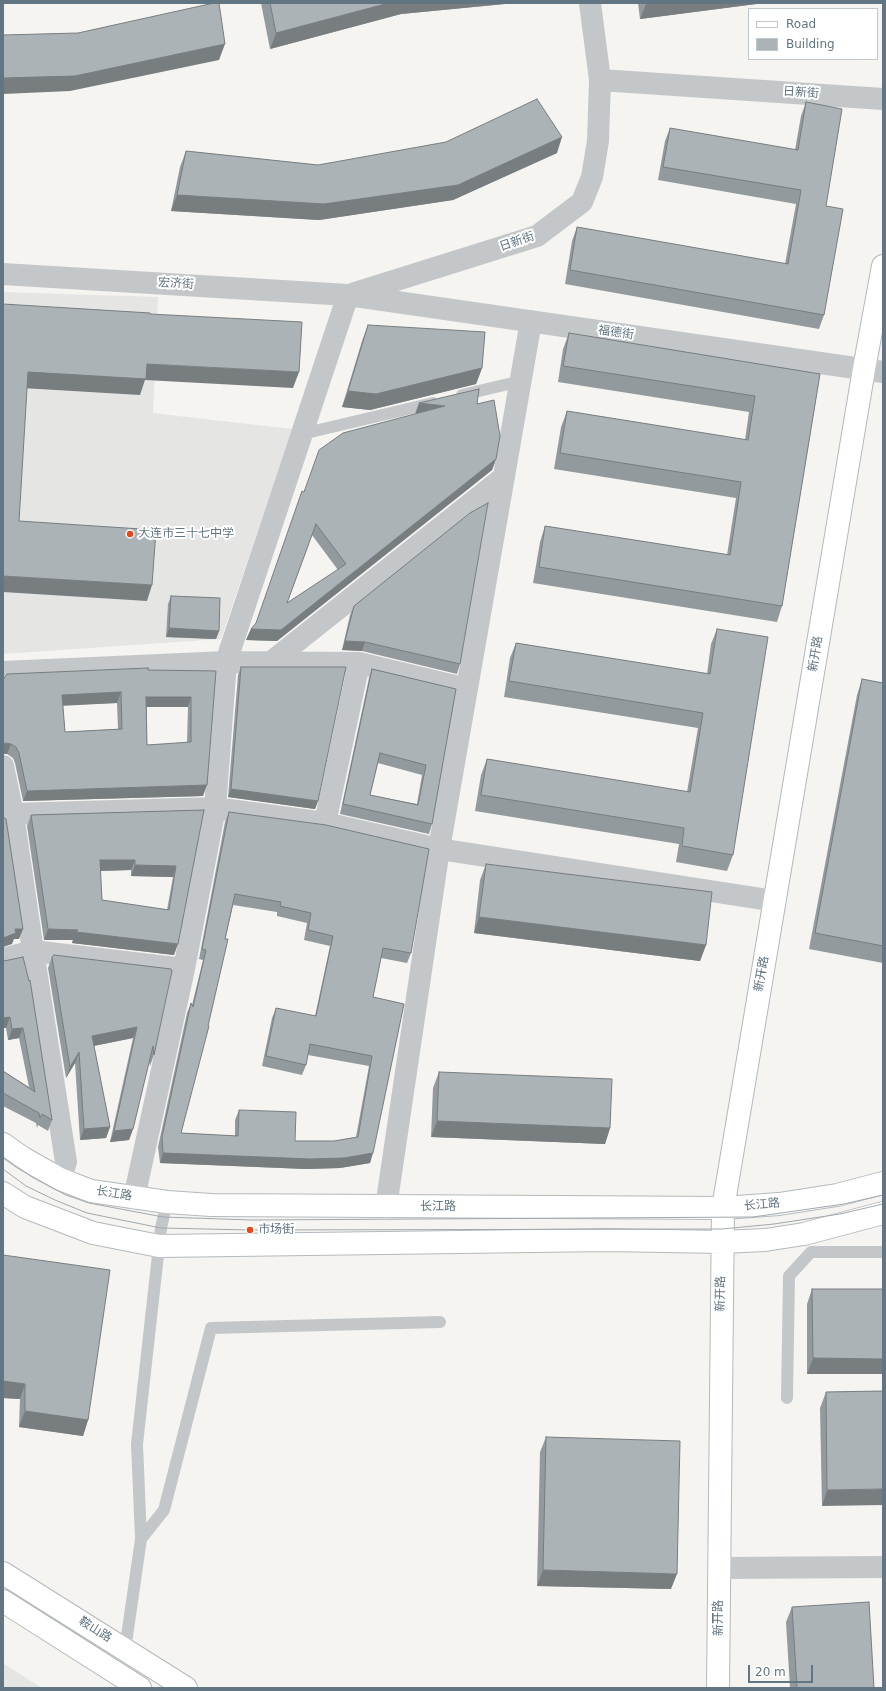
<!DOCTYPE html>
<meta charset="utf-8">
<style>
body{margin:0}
#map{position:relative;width:886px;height:1691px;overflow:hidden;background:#f5f4f0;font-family:"DejaVu Sans",sans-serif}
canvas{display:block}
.frame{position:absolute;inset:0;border:4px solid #627582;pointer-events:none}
.legend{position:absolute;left:748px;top:8px;width:130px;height:52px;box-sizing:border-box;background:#fff;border:1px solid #c0c8cd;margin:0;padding:5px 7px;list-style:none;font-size:12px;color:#627582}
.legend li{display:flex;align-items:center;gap:8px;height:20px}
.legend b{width:20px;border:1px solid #c0c8cd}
.scale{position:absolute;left:748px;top:1665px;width:65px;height:18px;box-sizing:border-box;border:2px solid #627582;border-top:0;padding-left:5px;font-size:12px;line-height:14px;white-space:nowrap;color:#627582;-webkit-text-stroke:3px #fff;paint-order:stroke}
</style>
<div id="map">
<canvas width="886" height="1691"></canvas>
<div class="frame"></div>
<ul class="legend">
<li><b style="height:5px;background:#fff"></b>Road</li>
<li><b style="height:11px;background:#abb3b7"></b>Building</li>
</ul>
<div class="scale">20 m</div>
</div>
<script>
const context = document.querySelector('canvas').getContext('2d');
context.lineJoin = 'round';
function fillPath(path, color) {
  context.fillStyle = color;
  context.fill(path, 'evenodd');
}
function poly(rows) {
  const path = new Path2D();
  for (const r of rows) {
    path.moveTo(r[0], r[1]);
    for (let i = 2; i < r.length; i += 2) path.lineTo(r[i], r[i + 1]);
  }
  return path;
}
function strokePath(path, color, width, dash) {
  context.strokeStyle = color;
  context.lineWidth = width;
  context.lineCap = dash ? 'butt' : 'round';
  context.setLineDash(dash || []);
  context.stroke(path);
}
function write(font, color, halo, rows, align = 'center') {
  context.font = font + ' "DejaVu Sans","Noto Sans SC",sans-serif';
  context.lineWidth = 4;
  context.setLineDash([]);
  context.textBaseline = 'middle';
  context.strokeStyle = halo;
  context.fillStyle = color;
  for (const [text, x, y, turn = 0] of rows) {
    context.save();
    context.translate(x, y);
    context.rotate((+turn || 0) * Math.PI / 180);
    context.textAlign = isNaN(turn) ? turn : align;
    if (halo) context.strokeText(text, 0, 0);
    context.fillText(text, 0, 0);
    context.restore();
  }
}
fillPath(poly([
 [3,292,158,297,153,413,292,429,221,639,3,654],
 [3,1663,42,1688,3,1688]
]), '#e5e6e4');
const secondary = poly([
 [3,1144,23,1158,60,1179,91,1191,167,1202,211,1205,723,1208,779,1204,837,1195,883,1183],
 [3,1193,25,1207,93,1233,159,1246,608,1240,722,1242,765,1240,804,1234,883,1213],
 [718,1688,723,1208,864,369,883,266]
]);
const primary = poly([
 [3,1573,186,1688],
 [3,1601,140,1688]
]);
strokePath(secondary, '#b3b9bd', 24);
strokePath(primary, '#b4b9bc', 24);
strokePath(poly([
 [462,395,521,381],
 [302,434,433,403],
 [787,1398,789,1276,811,1252,883,1252],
 [141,1539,137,1444,161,1228,167,1202],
 [125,1650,141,1539,164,1510,211,1328,440,1322]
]), '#c4c7ca', 12);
strokePath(poly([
 [600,80,883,99],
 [3,274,348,295,883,372],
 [355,293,537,236,582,202,592,177,598,141,600,80,590,3],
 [271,662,504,477],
 [3,672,226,662,359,663,467,689],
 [3,766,13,814,33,951,66,1162,60,1179],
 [3,817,13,814,215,808,325,823,439,849,775,901],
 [325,823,359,663],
 [3,959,33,951,184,969],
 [134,1198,184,969,215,808,226,662,348,295],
 [386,1207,439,849,531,321],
 [719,1568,883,1567]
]), '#c4c7ca', 22);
strokePath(secondary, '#fff', 22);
strokePath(primary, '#fff', 22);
strokePath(poly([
 [3,1157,32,1177,66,1195,89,1203,163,1217,252,1220,753,1217,844,1204,883,1195],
 [3,1169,26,1186,55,1200,87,1213,161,1228,250,1230,722,1229,774,1224,840,1214,883,1204]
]), '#a1a8ad', 1);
fillPath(poly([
 [261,3,515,3,401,14,270,49],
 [638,3,764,3,640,19],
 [806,102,826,206,824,315,819,329,565,284,572,241,577,227,785,264,796,204,658,180,665,141,670,128,795,150,801,116],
 [186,151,318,165,557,153,453,200,319,220,171,211,180,167],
 [368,325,482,368,476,384,370,410,342,407,362,341],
 [569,333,820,374,782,606,777,622,533,583,540,542,545,526,727,555,736,498,554,469,561,427,567,411,745,440,749,412,558,382,563,349],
 [477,404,496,459,492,470,277,641,246,640,251,629,256,624,304,492],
 [312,535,338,570,287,603],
 [171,596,219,631,216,639,166,637,168,604],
 [354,606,460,664,457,674,362,651,342,650,350,615],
 [717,629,733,855,727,871,676,862,679,844,475,811,481,775,487,759,687,792,698,728,504,697,510,658,516,643,707,674,711,644],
 [241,667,318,801,315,809,228,797,238,675],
 [372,669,456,689,432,824,429,834,340,814,369,678],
 [378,763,422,775,417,804,370,795],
 [148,670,216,671,203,796,23,801,15,763,13,758,7,754,3,680],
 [117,703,118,729,65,732,63,705],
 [147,707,188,707,187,743,147,745],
 [862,679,883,683,883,963,809,949,857,695],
 [204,810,174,955,72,943,73,940,44,940,27,826,31,815],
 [131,870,131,876,173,877,167,910,102,900,100,871],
 [229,812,411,953,407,963,381,958,373,997,404,1004,370,1163,340,1168,306,1169,160,1163,158,1147,187,1013,191,1003,192,1005,203,960,199,959,225,822],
 [233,905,277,912,277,916,307,923,304,940,330,946,315,1016,276,1008,272,1018,262,1066,302,1075,306,1065,308,1055,369,1066,356,1137,334,1141,295,1141,239,1110,235,1120,235,1136,181,1133],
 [486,864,706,945,700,961,474,933,480,880],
 [52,957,171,969,154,1055,150,1066,149,1061,133,1129,129,1140,110,1142,133,1038,94,1046,110,1127,106,1138,80,1140,75,1063,66,1078,48,968],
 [3,960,52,1120,48,1131,38,1125,37,1128,36,1123,3,1106,3,1071,29,1087,19,1038,8,1040,6,1028,3,1028],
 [439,1072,610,1128,605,1144,431,1137,433,1088],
 [3,1255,88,1420,83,1436,19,1427,20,1399,3,1398],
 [812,1289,883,1289,883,1374,807,1374,807,1304],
 [883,1391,822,1506,820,1408,826,1392],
 [546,1437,671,1589,537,1586,540,1452],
 [792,1607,874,1688,790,1688,786,1622]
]), '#939a9d');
fillPath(poly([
 [389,3,515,3,401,14,270,49,276,33],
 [651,3,764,3,640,19,646,4],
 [225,44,219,60,70,91,3,94,3,78],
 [562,137,557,153,453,200,319,220,171,211,177,195],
 [147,364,299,372,293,388,145,380,140,395,22,388,28,372],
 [482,368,476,384,370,410,342,407,348,391],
 [419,403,445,406,415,414],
 [496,459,492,470,277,641,246,640,251,629,281,630],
 [3,576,152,585,147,601,3,592],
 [169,628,219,631,216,639,166,637],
 [345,641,365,642,362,651,342,650],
 [121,692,117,703,59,706,62,695],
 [146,697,191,697,188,707,142,707],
 [5,743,11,744,7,754,3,754,3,744],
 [207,785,203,796,23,801,27,791],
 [231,789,318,801,315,809,228,797],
 [100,860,135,860,131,870,96,871],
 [135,865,176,866,173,877,131,876],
 [479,917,706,945,700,961,474,933],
 [15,929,23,929,19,939,14,939,12,944,3,947,3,938],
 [48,929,78,930,178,944,174,955,72,943,73,940,44,940],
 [10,1017,6,1028,3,1028,3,1018],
 [137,1027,133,1038,88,1047,92,1036],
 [23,1028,19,1038,8,1040,12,1029],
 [79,1052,75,1063,66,1078,70,1067],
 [437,1121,610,1128,605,1144,431,1137],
 [110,1127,106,1138,80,1140,84,1129],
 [133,1129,129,1140,110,1142,114,1131],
 [163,1153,373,1153,370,1163,340,1168,306,1169,160,1163],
 [813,1358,883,1359,883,1374,807,1374],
 [3,1381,25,1384,20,1399,3,1398],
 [25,1411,88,1420,83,1436,19,1427],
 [883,1489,883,1505,822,1506,827,1490],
 [543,1570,677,1574,671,1589,537,1586]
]), '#787d80');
const building = poly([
 [214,3,219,3,225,44,75,76,3,78,3,35,78,33,214,3],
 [270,3,389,3,276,33,270,3],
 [537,99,562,137,458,185,324,204,177,195,186,151,318,165,446,142,537,99],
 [806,102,842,109,826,206,843,209,824,315,570,270,577,227,788,264,801,190,663,167,670,128,798,150,806,102],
 [3,304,150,313,150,314,302,322,299,372,147,364,146,379,28,372,19,521,156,530,152,585,3,576,3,304],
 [368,325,485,332,482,368,376,394,348,391,368,325],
 [569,333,820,374,782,606,539,567,545,526,730,555,741,482,560,453,567,411,748,440,755,396,563,366,569,333],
 [479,389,477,404,494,400,500,436,496,459,281,630,251,629,256,623,302,491,304,492,319,450,343,433,445,406,419,403,479,389],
 [316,524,346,564,287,603,316,524],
 [488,503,460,664,365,642,345,641,354,606,470,513,488,503],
 [171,596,220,598,219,631,169,628,171,596],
 [717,629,768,637,733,855,682,846,684,828,481,795,487,759,690,792,703,713,509,681,516,643,710,674,717,629],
 [241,667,346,667,318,801,231,789,241,667],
 [148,668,148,670,216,671,207,785,27,791,19,753,16,747,11,744,5,743,3,744,3,680,7,674,148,668],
 [121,692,122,729,65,732,62,695,121,692],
 [146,697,191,697,191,742,147,745,146,697],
 [372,669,456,689,432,824,343,804,372,669],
 [380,753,426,765,418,805,370,795,380,753],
 [862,679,883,683,883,946,815,933,862,679],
 [204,810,178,944,76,932,78,930,48,929,31,815,204,810],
 [100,860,135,860,135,865,176,866,169,910,102,900,100,860],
 [229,812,326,825,429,849,411,953,383,948,373,997,404,1004,373,1153,344,1158,310,1159,163,1153,162,1137,191,1003,193,1007,206,950,202,949,229,812],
 [235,894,281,902,280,906,311,913,308,930,333,936,316,1016,276,1008,266,1056,306,1065,310,1044,372,1056,358,1137,334,1141,295,1141,296,1112,239,1110,238,1136,181,1133,209,1026,208,1026,228,939,225,939,235,894],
 [3,817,6,819,23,929,15,929,16,933,3,938,3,817],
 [486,864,712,892,706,945,479,917,486,864],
 [54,955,171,969,172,971,154,1055,153,1046,133,1129,114,1131,137,1027,92,1036,110,1127,84,1129,79,1052,70,1067,52,957,54,955],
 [23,957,29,981,30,980,52,1120,42,1114,40,1118,39,1113,3,1093,3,1071,35,1092,23,1028,12,1029,10,1017,3,1018,3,960,4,961,23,957],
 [439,1072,612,1079,610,1128,437,1121,439,1072],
 [3,1255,110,1270,88,1420,25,1411,25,1384,3,1381,3,1255],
 [812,1289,883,1289,883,1359,813,1358,812,1289],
 [883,1391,883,1489,827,1490,826,1392,883,1391],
 [546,1437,680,1441,677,1574,543,1570,546,1437],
 [869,1602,874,1688,797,1688,792,1607,869,1602]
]);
fillPath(building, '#abb3b7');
strokePath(building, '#787d80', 1);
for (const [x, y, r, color] of [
 [130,534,4,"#e9461b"],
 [250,1230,4,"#e9461b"]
]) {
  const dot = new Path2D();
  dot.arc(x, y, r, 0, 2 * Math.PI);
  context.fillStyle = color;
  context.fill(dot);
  strokePath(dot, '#fff', 1.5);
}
write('12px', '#627582', '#fff', [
 ["日新街",801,93,4],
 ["日新街",517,242,-19],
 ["宏济街",176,284,3],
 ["福德街",616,333,8],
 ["新开路",816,654,-81],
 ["新开路",762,974,-80],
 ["长江路",114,1194,9],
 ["长江路",762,1205,-5],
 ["长江路",438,1207],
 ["新开路",721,1294,-89],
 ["新开路",719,1618,-90],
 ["鞍山路",95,1630,32]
]);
write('12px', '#627582', '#fff', [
 ["大连市三十七中学",138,534],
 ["市场街",258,1230]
], 'left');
</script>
